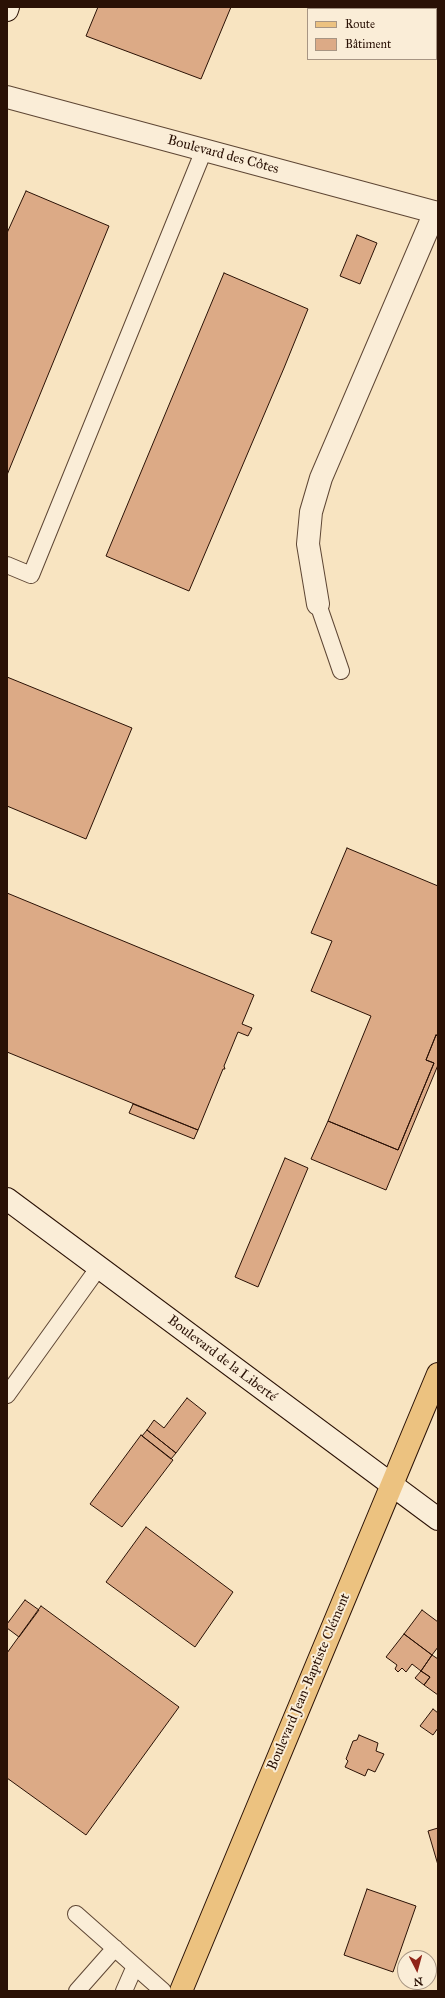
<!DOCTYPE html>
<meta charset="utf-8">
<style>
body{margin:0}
#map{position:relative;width:445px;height:1998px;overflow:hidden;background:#f8e4c1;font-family:"IM FELL Great Primer",serif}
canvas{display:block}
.frame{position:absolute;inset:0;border:8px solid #2a1105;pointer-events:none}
.legend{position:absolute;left:307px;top:8px;width:130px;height:52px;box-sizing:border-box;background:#faedd7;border:1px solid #a79583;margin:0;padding:5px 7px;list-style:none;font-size:12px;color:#2a1105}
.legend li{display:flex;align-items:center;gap:8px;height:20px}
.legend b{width:20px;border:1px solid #a79583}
.north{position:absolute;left:397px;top:1950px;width:40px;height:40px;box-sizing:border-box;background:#faedd7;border:1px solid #a79583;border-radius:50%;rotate:174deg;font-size:11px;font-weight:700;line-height:16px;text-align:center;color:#2a1105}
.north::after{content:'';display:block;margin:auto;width:14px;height:18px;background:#8f2418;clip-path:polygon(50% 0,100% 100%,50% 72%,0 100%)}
</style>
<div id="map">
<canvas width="445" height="1998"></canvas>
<div class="frame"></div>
<ul class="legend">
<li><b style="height:5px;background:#ecc280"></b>Route</li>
<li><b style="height:11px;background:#dcaa86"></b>Bâtiment</li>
</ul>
<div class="north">N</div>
</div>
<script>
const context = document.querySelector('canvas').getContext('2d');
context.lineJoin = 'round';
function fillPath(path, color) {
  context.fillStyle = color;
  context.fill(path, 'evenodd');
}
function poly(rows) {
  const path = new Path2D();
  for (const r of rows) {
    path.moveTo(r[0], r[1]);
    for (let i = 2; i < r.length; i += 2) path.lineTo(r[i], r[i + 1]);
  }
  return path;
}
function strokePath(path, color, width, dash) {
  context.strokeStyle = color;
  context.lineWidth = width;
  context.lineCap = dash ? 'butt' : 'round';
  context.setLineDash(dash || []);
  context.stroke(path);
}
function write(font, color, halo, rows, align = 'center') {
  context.font = font + ' "IM FELL Great Primer",serif';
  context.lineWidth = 4;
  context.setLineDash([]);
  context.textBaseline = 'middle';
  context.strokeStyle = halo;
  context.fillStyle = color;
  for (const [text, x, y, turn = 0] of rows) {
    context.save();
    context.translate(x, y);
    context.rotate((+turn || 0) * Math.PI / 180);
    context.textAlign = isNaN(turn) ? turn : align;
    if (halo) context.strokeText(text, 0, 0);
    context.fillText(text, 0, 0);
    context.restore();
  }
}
const building = poly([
 [98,7,231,7,201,79,86,36,98,7],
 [26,191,109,226,7,475,7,233,26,191],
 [357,235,377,243,360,284,340,276,357,235],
 [224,273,308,309,284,368,189,591,106,556,224,273],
 [7,677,132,728,86,839,7,806,7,677],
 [347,848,438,886,438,1036,436,1035,426,1060,434,1063,398,1150,328,1121,371,1016,311,991,332,941,311,933,347,848],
 [7,893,254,995,242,1024,252,1028,248,1036,238,1032,224,1066,225,1069,223,1069,198,1130,7,1052,7,893],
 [436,1035,438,1036,438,1065,386,1190,311,1159,328,1121,398,1150,434,1063,426,1060,436,1035],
 [133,1104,198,1130,194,1139,129,1113,133,1104],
 [285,1158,308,1168,258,1287,235,1277,285,1158],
 [187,1398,206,1413,176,1453,147,1430,154,1420,164,1428,187,1398],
 [147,1430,176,1453,171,1459,142,1436,147,1430],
 [141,1435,173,1460,122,1527,90,1504,141,1435],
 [146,1527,233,1592,195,1647,106,1582,146,1527],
 [25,1600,39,1610,19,1637,7,1628,7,1624,25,1600],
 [41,1606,179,1707,86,1835,7,1778,7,1653,41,1606],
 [422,1610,438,1622,438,1647,432,1655,404,1634,422,1610],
 [404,1634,432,1655,421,1671,412,1664,406,1672,402,1668,398,1672,395,1669,397,1665,386,1657,404,1634],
 [432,1655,438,1659,438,1695,424,1685,430,1677,421,1671,432,1655],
 [421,1671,430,1677,424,1685,415,1678,421,1671],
 [433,1709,438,1713,438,1728,433,1735,420,1726,433,1709],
 [359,1735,378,1743,376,1751,384,1754,375,1772,368,1769,365,1776,345,1767,348,1761,346,1759,353,1741,357,1740,359,1735],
 [438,1828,438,1865,428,1831,438,1828],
 [367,1889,416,1906,393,1972,344,1955,367,1889]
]);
fillPath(building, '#dcaa86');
strokePath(building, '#2a1105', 1);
const lane = poly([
 [7,565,31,575,204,150],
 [318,604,341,671],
 [7,1395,99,1267],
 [76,1914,163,1991],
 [77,1991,115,1948],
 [124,1991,135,1966]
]);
const street = poly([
 [7,97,438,213],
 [318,604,308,544,311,512,321,478,435,212]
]);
const secondary = poly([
 [7,10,8,7],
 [7,1199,438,1519]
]);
const primary = poly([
 [181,1991,438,1374]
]);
strokePath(lane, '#5e4634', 18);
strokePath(street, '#5e4634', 24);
strokePath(secondary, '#2a1105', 24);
strokePath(primary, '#2a1105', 24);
strokePath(lane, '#faedd7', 16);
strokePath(street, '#faedd7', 22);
strokePath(secondary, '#faedd7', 22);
strokePath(primary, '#ecc280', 22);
write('14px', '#2a1105', '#faedd7', [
 ["Boulevard des Côtes",223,155,15],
 ["Boulevard de la Liberté",222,1359,37],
 ["Boulevard Jean-Baptiste Clément",309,1682,-67]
]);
</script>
